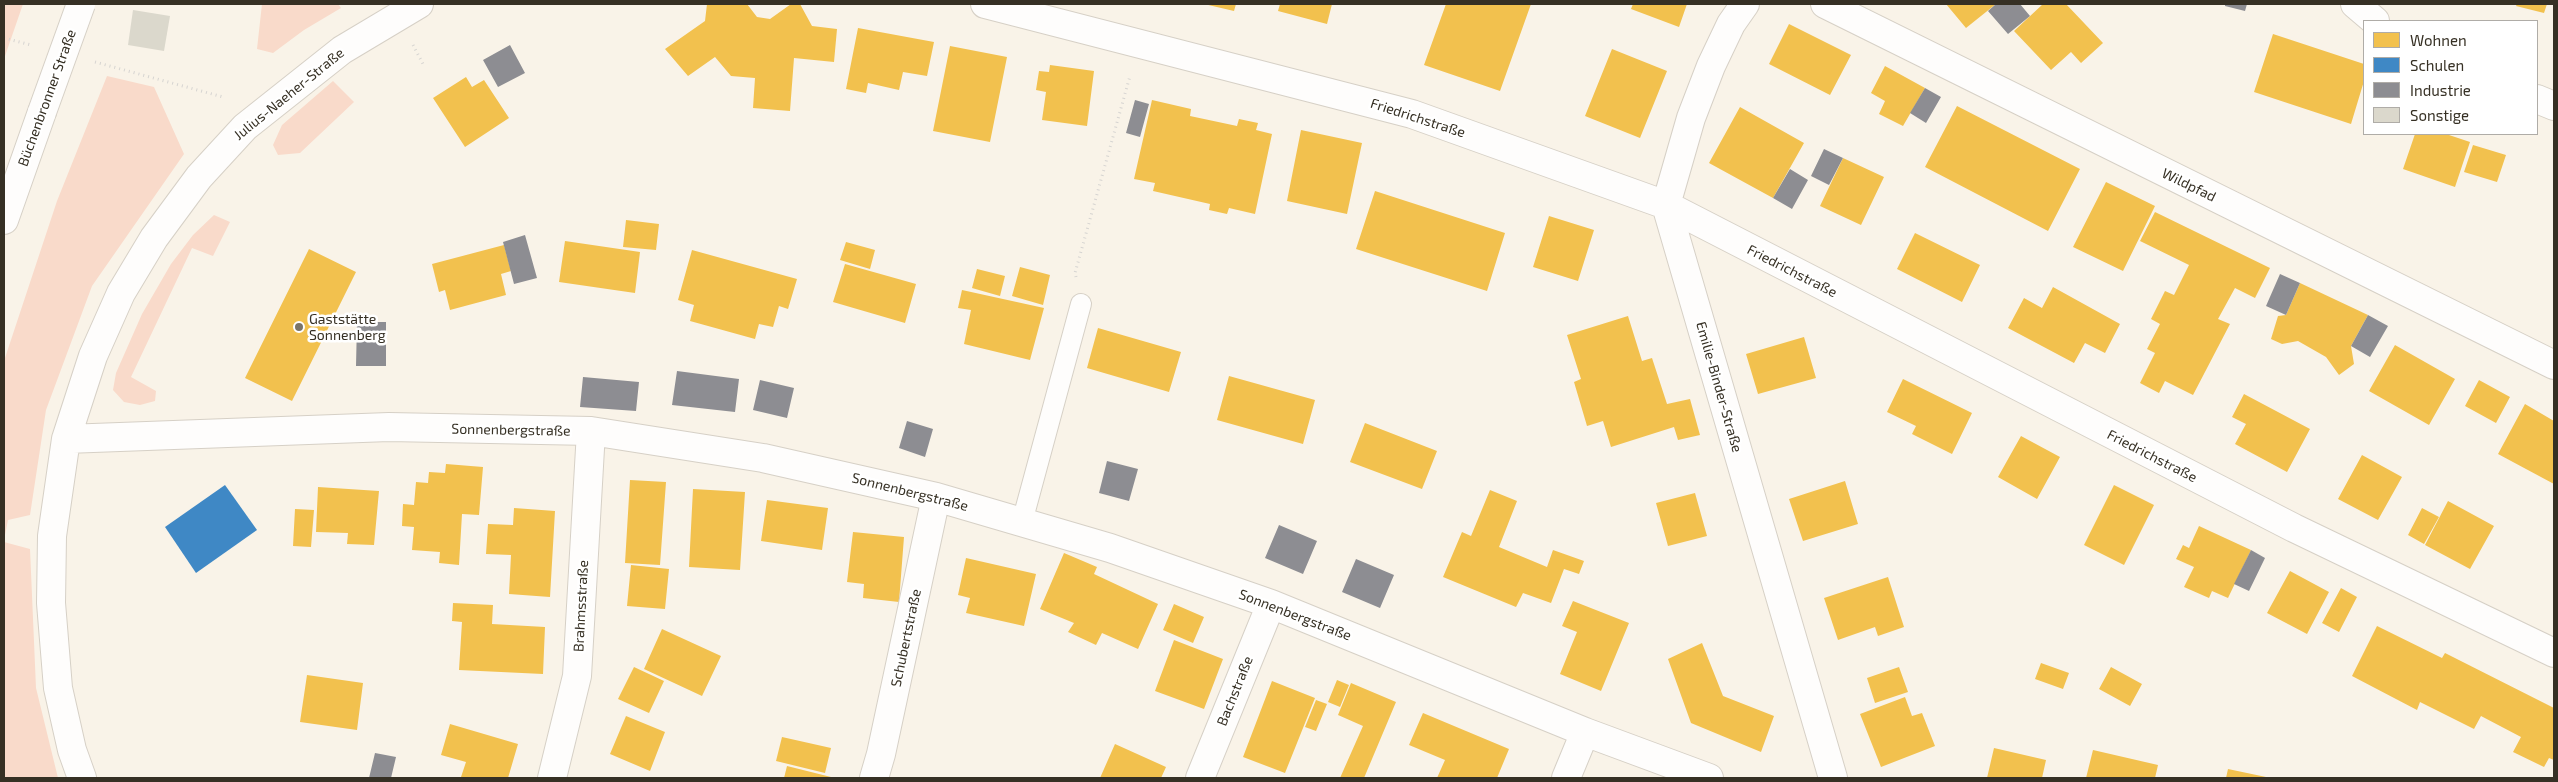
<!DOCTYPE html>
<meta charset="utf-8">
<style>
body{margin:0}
#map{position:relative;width:2558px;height:782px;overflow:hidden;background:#f9f3e8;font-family:"Exo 2",sans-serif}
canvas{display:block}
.frame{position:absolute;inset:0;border:5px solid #363024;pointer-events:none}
.legend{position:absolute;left:2363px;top:20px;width:175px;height:115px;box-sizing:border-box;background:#fff;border:1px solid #afaca7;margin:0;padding:6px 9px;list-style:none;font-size:15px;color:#363024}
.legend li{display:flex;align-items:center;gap:10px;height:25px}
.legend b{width:25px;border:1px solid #afaca7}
</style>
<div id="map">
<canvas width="2558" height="782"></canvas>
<div class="frame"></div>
<ul class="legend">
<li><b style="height:14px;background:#f2c14e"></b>Wohnen</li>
<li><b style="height:14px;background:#3f88c5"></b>Schulen</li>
<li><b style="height:14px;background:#8d8d92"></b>Industrie</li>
<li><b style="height:14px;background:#dbd8cc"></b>Sonstige</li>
</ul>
</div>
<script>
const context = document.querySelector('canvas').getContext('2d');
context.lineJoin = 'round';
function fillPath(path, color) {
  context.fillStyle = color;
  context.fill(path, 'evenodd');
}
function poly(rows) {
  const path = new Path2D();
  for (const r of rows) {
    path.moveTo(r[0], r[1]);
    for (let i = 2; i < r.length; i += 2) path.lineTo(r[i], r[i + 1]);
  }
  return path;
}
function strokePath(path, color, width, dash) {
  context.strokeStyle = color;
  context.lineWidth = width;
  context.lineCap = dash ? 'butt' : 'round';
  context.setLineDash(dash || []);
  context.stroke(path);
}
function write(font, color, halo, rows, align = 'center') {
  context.font = font + ' "Exo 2",sans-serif';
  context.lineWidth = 5;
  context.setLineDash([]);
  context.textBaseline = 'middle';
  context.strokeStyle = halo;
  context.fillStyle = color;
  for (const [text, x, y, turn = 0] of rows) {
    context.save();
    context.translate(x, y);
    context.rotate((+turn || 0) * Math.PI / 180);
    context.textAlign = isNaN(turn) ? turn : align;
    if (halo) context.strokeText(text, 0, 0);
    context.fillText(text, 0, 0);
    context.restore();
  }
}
fillPath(poly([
 [4,4,23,4,4,59],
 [262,4,338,4,341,8,304,30,273,53,257,49],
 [107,76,154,87,184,154,92,286,46,410,30,515,8,520,4,540,4,361,57,201],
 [333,81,354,102,300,153,278,155,273,145,282,125],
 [214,215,230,222,213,256,192,248,131,377,156,391,155,401,140,405,124,402,113,390,116,373,142,314,171,264,193,235],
 [4,542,30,549,36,688,58,778,4,778]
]), '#f9daca');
fillPath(poly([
 [707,4,747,4,757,17,770,19,791,4,800,4,812,26,837,29,834,62,794,58,790,111,753,108,755,78,731,76,715,57,688,76,665,49,705,21],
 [1204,4,1236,4,1234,11],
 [1280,4,1332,4,1327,24,1278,11],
 [1446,4,1531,4,1500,91,1424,65],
 [1633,4,1687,4,1679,27,1631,9],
 [1946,4,1996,4,1966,28],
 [2043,4,2066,4,2103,43,2081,63,2071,52,2051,70,2014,31],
 [2517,4,2547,4,2544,13,2516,6],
 [1789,24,1851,55,1830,95,1769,64],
 [858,28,934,42,927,76,903,72,899,90,868,83,866,93,846,89],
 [2273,34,2364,64,2364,81,2351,124,2254,92],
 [950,46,1007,57,990,142,933,131],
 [1612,49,1667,71,1640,138,1585,116],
 [1050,65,1094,71,1087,126,1042,120,1046,92,1036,90,1039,71,1049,72],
 [1885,66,1925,88,1903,126,1879,114,1885,101,1871,93],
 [466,77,472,87,484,80,509,118,465,147,433,98],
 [1152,100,1191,109,1190,116,1237,126,1239,119,1258,123,1256,130,1272,134,1255,214,1229,208,1227,214,1209,210,1210,204,1153,191,1155,183,1134,179],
 [1957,106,2080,169,2048,231,1925,167],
 [1740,107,1804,143,1773,198,1709,163],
 [1301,130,1362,143,1347,214,1287,201],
 [2415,134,2446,134,2470,142,2455,187,2403,169],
 [2473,145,2506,155,2497,182,2464,172],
 [1843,158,1884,177,1861,225,1820,206],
 [2106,182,2155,206,2123,271,2073,247],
 [1375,191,1505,233,1487,291,1356,249],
 [2155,212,2270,268,2255,298,2235,288,2218,319,2230,324,2193,395,2165,381,2159,393,2140,383,2155,353,2147,349,2160,324,2151,319,2165,291,2174,295,2189,265,2140,241],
 [1549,216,1594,230,1578,281,1533,267],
 [626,220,659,224,656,250,623,247],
 [1915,233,1980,265,1962,302,1897,269],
 [565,241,640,252,635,293,559,282],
 [846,242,875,250,870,269,840,260],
 [504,245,511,271,501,274,506,295,450,310,445,290,439,292,432,264],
 [309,249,356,272,292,401,245,378],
 [692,250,797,279,788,309,779,306,773,327,759,324,755,339,690,321,694,305,678,300],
 [845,264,916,284,905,323,833,302],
 [1020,267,1050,275,1043,305,1012,296],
 [977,269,1005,276,1000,296,972,288],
 [2300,283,2368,315,2351,346,2354,364,2339,375,2326,357,2298,341,2282,344,2271,339,2278,316,2286,315],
 [2053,287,2120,324,2105,353,2085,343,2074,363,2008,328,2024,298,2042,308],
 [962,290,1044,308,1030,360,964,344,971,310,958,308],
 [1628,316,1642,361,1652,358,1667,404,1690,399,1700,435,1678,440,1674,427,1611,447,1603,421,1587,426,1574,382,1581,379,1567,335],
 [1098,328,1181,352,1169,392,1087,368],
 [1804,337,1816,378,1758,394,1746,354],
 [2395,345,2455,379,2429,425,2369,391],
 [1229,376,1315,400,1303,444,1217,420],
 [1903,379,1972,413,1952,454,1912,434,1916,426,1887,412],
 [2479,380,2510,397,2496,423,2465,406],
 [2244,394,2310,429,2287,472,2235,444,2246,424,2232,417],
 [2525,404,2554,421,2554,484,2498,454],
 [1365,423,1437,451,1422,489,1350,462],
 [2021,436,2060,457,2037,499,1998,477],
 [2362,455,2402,477,2378,520,2338,499],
 [446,464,483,467,479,515,462,514,459,565,439,563,440,552,412,550,414,527,402,526,403,504,414,505,416,482,428,483,429,472,445,473],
 [630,480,666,482,660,565,625,563],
 [1845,481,1858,524,1803,541,1789,499],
 [2114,485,2154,505,2124,565,2084,545],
 [318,487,379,491,374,545,347,544,348,533,316,532],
 [693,489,745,492,740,570,689,567],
 [1490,490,1517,501,1499,547,1547,567,1553,550,1584,561,1579,574,1564,569,1551,603,1523,593,1516,607,1443,577,1462,532,1471,536],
 [1695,493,1707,536,1668,546,1656,503],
 [767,500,828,508,822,550,761,541],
 [2448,501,2494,526,2470,569,2425,545],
 [514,508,555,511,550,597,509,594,511,555,486,554,488,524,513,525],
 [2422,508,2439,517,2424,544,2408,535],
 [295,509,314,510,311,547,293,546],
 [2199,526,2251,550,2228,598,2212,591,2209,598,2184,587,2194,567,2176,559,2183,545,2189,548],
 [853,532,904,537,899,602,863,598,864,584,847,582],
 [1064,553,1097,567,1094,574,1158,604,1138,649,1102,633,1096,645,1068,632,1074,623,1040,609],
 [966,558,1036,574,1024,626,966,613,970,598,958,595],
 [631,565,669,569,665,609,627,606],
 [2290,571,2329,592,2307,634,2267,613],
 [1888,577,1904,627,1878,636,1875,627,1838,640,1824,598],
 [2341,588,2357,597,2339,632,2322,623],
 [1573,601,1629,623,1601,691,1560,674,1577,632,1562,626],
 [453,603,493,605,492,624,545,627,543,674,459,670,462,622,452,621],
 [1174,604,1204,617,1193,643,1163,630],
 [2377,626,2442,658,2445,653,2554,708,2554,760,2549,758,2544,767,2513,752,2521,737,2481,716,2474,729,2420,702,2417,710,2352,676],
 [662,629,721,656,702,696,644,669],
 [1174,640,1223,659,1204,709,1155,691],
 [1702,643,1723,696,1774,716,1761,752,1691,723,1668,659],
 [2041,663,2069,673,2063,689,2035,679],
 [634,667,664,681,649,713,618,699],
 [1899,667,1908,692,1875,703,1867,678],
 [2111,667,2142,684,2130,706,2099,689],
 [307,675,363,683,357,730,300,722],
 [1337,680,1349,685,1340,707,1328,702],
 [1272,681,1315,698,1285,773,1243,757],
 [1351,683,1396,702,1364,778,1340,778,1363,726,1338,715],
 [1905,697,1912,716,1922,713,1935,746,1881,767,1860,714],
 [1316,700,1327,704,1316,731,1305,727],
 [1423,713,1509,749,1497,778,1437,778,1445,760,1409,745],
 [626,716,665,732,650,771,610,754],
 [450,724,518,744,508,778,461,777,466,762,441,755],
 [782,737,831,748,825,773,776,761],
 [1115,744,1166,767,1161,778,1100,778],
 [1994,748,2046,760,2042,778,1987,778],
 [2093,750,2158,765,2155,778,2086,778],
 [787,766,831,777,831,778,784,778],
 [2228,769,2266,777,2266,778,2226,778]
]), '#f2c14e');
fillPath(poly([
 [225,485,257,530,196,573,165,527]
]), '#3f88c5');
fillPath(poly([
 [1996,4,2020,4,2030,16,2008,34,1988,11],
 [2225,4,2247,4,2245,11,2225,6],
 [510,45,525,73,498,87,483,60],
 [1925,88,1941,97,1926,123,1910,113],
 [1135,100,1149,104,1140,137,1126,133],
 [1824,149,1843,158,1829,185,1811,176],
 [1790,169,1808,180,1792,209,1773,198],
 [525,235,537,278,514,284,503,242],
 [2280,274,2300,283,2286,315,2266,306],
 [2368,315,2388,326,2370,357,2351,346],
 [357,322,386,322,386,366,356,366],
 [677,371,739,379,735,412,672,405],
 [583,377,639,382,636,411,580,407],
 [760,380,794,388,787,418,753,410],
 [907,421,933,429,925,457,899,448],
 [1107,461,1138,469,1129,501,1099,493],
 [1279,525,1317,541,1303,574,1265,558],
 [2251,550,2265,558,2249,591,2234,584],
 [1356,559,1394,575,1380,608,1342,592],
 [375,753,396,757,391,778,369,778]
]), '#8d8d92');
fillPath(poly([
 [133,10,170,16,164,51,128,45]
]), '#dbd8cc');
const lane = poly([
 [1022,522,1081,304]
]);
const street = poly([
 [985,4,1412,114,1666,205,2294,528,2554,653],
 [1745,4,1731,24,1711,66,1691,118,1666,205,1833,778],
 [1825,4,2554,365],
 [2355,4,2375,21],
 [2537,99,2554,106],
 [66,439,389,427,591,431,763,458,936,497,1110,548,1271,604,1585,732,1709,778],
 [82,778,72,750,58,688,51,603,52,536,66,439,93,356,121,293,154,238,199,177,245,127,342,50,419,4],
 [552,778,577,676,591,431],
 [874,778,881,754,936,497],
 [1200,778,1271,604],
 [1566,778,1585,732]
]);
const secondary = poly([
 [4,220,42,112]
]);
strokePath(lane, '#d6d0c6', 22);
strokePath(street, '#d6d0c6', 30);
strokePath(secondary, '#d6d0c6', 30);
strokePath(poly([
 [4,38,31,45],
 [413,45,423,64],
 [95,62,223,97],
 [1076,277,1075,273,1130,76]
]), '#d6d4d1', 3, [1, 4]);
strokePath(lane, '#fefdfc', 20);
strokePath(street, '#fefdfc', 28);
strokePath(secondary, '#fefdfc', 28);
const secondaryBridge = poly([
 [42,112,81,4]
]);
strokePath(secondaryBridge, '#d6d0c6', 30, []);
strokePath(secondaryBridge, '#fefdfc', 28);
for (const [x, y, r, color] of [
 [299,327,5,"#7a7469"]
]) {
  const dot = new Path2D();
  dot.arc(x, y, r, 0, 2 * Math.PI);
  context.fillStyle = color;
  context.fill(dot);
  strokePath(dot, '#fff', 2);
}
write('14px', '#363024', '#fff', [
 ["Julius-Naeher-Straße",289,94,-39],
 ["Büchenbronner Straße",47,98,-70],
 ["Friedrichstraße",1418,118,18],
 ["Wildpfad",2189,185,26],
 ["Friedrichstraße",1792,271,27],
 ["Emilie-Binder-Straße",1719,387,74],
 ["Sonnenbergstraße",511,430,1],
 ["Friedrichstraße",2152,456,27],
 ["Sonnenbergstraße",910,492,14],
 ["Brahmsstraße",581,606,-87],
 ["Sonnenbergstraße",1295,615,21],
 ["Schubertstraße",906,638,-78],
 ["Bachstraße",1235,691,-68]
]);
write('14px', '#363024', '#fff', [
 ["Gaststätte",309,319],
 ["Sonnenberg",309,335]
], 'left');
</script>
